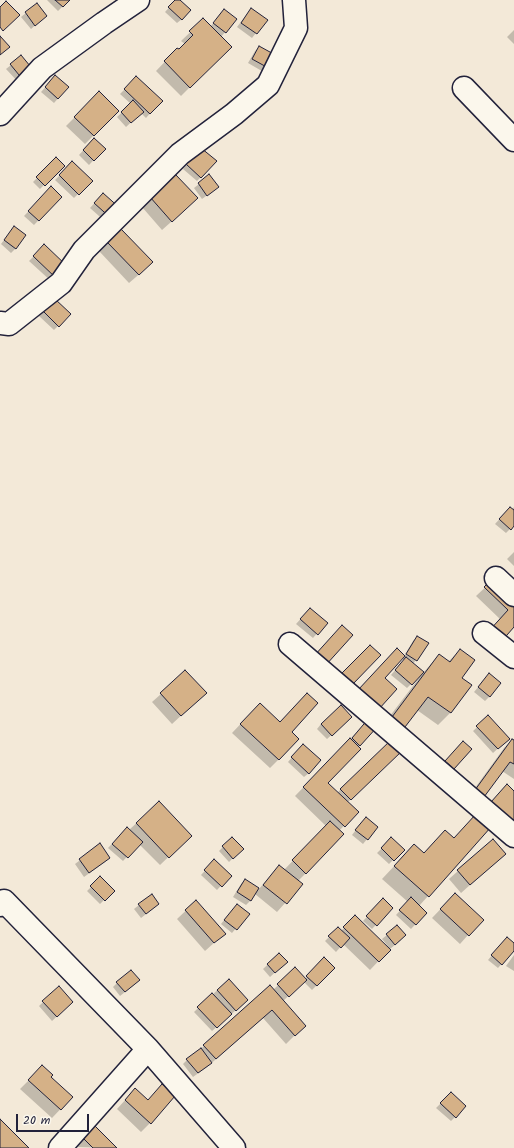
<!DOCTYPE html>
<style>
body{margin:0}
#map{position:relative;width:514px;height:1148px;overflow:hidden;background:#f3e9d8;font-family:Kalam,sans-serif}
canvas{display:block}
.scale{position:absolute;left:16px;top:1114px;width:73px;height:18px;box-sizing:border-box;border:2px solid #22223b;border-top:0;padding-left:5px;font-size:12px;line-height:14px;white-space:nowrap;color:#22223b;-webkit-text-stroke:3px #fbf7ec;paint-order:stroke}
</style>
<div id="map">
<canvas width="514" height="1148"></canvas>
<div class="scale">20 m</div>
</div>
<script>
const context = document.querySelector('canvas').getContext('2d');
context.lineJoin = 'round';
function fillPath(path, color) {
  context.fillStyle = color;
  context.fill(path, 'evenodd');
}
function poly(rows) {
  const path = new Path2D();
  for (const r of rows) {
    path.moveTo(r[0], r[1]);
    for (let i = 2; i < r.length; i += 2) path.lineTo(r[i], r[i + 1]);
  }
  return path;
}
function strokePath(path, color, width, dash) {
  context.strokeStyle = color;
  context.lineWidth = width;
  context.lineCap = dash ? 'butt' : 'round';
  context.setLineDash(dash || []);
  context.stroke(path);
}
fillPath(poly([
 [47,0,69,0,58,11],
 [176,0,178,0,182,19,177,23,165,12],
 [37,4,46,16,31,29,21,17],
 [251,9,266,20,252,38,237,27],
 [220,15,236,19,221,37,230,47,181,96,156,71,177,49,179,51,185,44,181,41,203,20,210,27],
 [514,30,514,44,507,37],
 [259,47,278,57,267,74,248,63,255,51],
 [11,65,34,71,20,84,6,69],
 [136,78,161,101,146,118,141,113,126,127,117,117,131,104,120,94],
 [51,81,68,87,54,103,41,92],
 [99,93,118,111,85,144,66,126],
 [90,143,104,149,89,165,79,155],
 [197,153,201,177,197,181,183,169],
 [56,159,63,166,40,189,33,182],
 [72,163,91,181,74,198,55,180],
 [175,175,188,207,162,230,142,207],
 [209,176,213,191,202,199,194,188],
 [51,188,61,197,34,225,24,216],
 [99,198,112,220,108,224,90,208],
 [10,232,16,248,11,253,1,244],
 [108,242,143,271,129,283,99,251],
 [44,246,67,267,52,282,29,261],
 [55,300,70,314,54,330,39,316],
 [514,507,514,525,506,533,495,524,506,512,512,510],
 [514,552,514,566,507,559],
 [492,581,514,601,514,626,500,619,476,596],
 [306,613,326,623,313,638,296,624],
 [417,637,427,644,413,664,423,673,439,655,448,662,460,650,460,678,470,685,450,713,438,725,417,710,404,726,392,739,380,729,419,678,418,677,407,688,391,675,404,660,401,658,350,699,404,656,413,641],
 [485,679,490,696,485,701,474,692],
 [161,694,197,701,172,724,152,702],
 [251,713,290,732,279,759,270,768,232,733],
 [488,717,504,743,493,753,473,731],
 [347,721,327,739,317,729,321,724],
 [365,724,377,726,327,783,337,793,391,741,400,751,347,803,357,812,339,831,306,873,298,881,302,884,277,912,255,894,251,900,246,905,233,897,241,884,245,880,259,889,279,866,284,870,326,826,295,796],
 [512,740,514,741,514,779,502,771,467,799,504,748],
 [459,746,471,749,449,772,442,766],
 [299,749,309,773,304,777,288,762],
 [159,802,182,844,160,865,139,844,123,861,108,848,123,832,129,830],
 [362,822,377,827,363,844,352,835],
 [490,828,419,906,426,913,411,929,396,915,408,902,382,879,414,845,423,854,445,831,454,839],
 [391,839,403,850,389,864,377,853],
 [100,845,109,858,105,862,84,877,75,864],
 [223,847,242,849,229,862,219,851],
 [214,861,230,876,217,890,201,875],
 [496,862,461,893,449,879,458,871],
 [100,878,113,891,100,904,87,891],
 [455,894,468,935,460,944,432,918],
 [383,900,392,908,372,929,363,921],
 [196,901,224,934,205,951,177,919],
 [139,905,154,908,141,918,134,909],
 [233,909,248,914,232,933,221,924],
 [355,917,389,950,370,970,343,944,336,952,325,941,338,928,341,931],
 [387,935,401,940,390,949,382,939],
 [503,942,514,944,514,950,498,968,488,960],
 [279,954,282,966,270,977,263,969],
 [514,955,514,971,506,966],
 [324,959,334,968,312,990,304,982,283,1001,296,1034,286,1044,263,1018,207,1067,193,1077,183,1064,187,1060,273,990,295,969,305,979],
 [228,980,243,1004,212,1031,194,1012],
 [117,983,134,985,120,996,113,987],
 [59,987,72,1002,52,1021,39,1006],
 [34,1075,50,1077,72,1097,52,1118,20,1089],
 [451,1093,465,1107,451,1121,436,1108],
 [127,1098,150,1123,141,1132,117,1109],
 [95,1127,116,1148,75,1147]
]), '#0003');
const building = poly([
 [55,0,70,0,63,7,55,0],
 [175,0,180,0,191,10,182,20,168,7,175,0],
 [6,1,20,15,3,31,0,27,0,7,6,1],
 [37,3,47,16,35,26,25,12,37,3],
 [251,8,268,20,257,34,241,23,251,8],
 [224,9,237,19,226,33,213,23,224,9],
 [203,18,232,47,190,88,164,61,177,48,179,49,193,35,189,31,203,18],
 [0,36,10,47,0,55,0,36],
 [259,46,279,57,272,70,252,59,259,46],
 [21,55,35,72,24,81,10,64,21,55],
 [55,75,69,87,58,99,45,87,55,75],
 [136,76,163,101,150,114,124,89,136,76],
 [99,91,119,111,94,136,74,117,99,91],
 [133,100,144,112,131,123,121,112,133,100],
 [94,138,106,149,94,161,83,150,94,138],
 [201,148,217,161,201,178,186,164,201,148],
 [56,157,65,166,45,186,36,177,56,157],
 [72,161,93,181,79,195,59,175,72,161],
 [175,174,198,198,172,222,150,197,175,174],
 [209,174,219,187,207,196,198,183,209,174],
 [51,186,62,197,39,221,28,211,51,186],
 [103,193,122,210,113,220,94,203,103,193],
 [14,226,26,235,16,249,4,240,14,226],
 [121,229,153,262,139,275,107,242,121,229],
 [44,244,68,267,57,279,33,256,44,244],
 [55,299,71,314,59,327,43,311,55,299],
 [510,507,514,510,514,526,511,530,499,519,510,507],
 [492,579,514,600,514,627,500,643,488,632,508,610,484,587,492,579],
 [310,608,328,623,318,635,300,619,310,608],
 [342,625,353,635,325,666,314,656,342,625],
 [417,636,429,643,417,661,406,654,417,636],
 [370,645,381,655,352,685,341,674,370,645],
 [397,648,405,656,385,678,397,689,379,709,358,690,397,648],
 [460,649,475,660,462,678,472,685,451,713,428,697,405,727,392,717,439,654,450,662,460,649],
 [406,657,424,672,412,685,395,670,406,657],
 [185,670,207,693,181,716,160,693,185,670],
 [489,673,501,683,490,697,478,687,489,673],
 [307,693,318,703,292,732,299,739,279,760,240,724,260,703,280,722,307,693],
 [341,705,352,717,332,736,321,724,341,705],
 [488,715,510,739,498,749,476,726,488,715],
 [369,718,378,726,360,746,352,738,369,718],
 [350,738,361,749,328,783,359,812,345,827,303,787,350,738],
 [512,739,514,740,514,764,510,762,484,797,475,790,512,739],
 [391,740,402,751,351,800,340,789,391,740],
 [463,741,472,749,454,769,445,761,463,741],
 [303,744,321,760,309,774,291,757,303,744],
 [507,784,514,791,514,819,512,821,491,802,507,784],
 [159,801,192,836,169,858,136,823,159,801],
 [476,814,491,827,429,897,394,866,414,844,424,853,445,830,454,838,476,814],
 [366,817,378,827,368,840,355,830,366,817],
 [330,821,344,834,306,874,292,860,330,821],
 [127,827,143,842,128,858,112,844,127,827],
 [232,837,244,849,233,859,222,846,232,837],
 [391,837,405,850,394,861,381,848,391,837],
 [493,839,506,854,470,885,457,870,493,839],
 [100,843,110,858,89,873,79,859,100,843],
 [214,859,232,876,222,887,204,870,214,859],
 [279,865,303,884,287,904,263,885,279,865],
 [100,876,115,891,105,901,90,886,100,876],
 [245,879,259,888,251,901,237,892,245,879],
 [455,893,484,920,469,936,440,909,455,893],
 [152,894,159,904,146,914,138,904,152,894],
 [411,897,427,913,416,925,399,910,411,897],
 [383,898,393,908,377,926,366,916,383,898],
 [196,900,226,934,214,943,185,910,196,900],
 [237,904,250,914,237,930,224,920,237,904],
 [355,915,391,950,379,962,343,927,355,915],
 [397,925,406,935,395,945,386,934,397,925],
 [338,927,350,938,341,948,328,936,338,927],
 [507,937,514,943,514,951,502,965,491,955,507,937],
 [279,953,288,962,275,973,267,964,279,953],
 [324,957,335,968,317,986,306,976,324,957],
 [295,967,307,980,289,997,277,984,295,967],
 [131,970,140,980,125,992,116,982,131,970],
 [229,979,248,1000,236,1011,217,990,229,979],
 [270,985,306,1026,295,1036,272,1010,216,1059,203,1045,270,985],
 [59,986,73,1002,57,1017,42,1001,59,986],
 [212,993,232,1014,217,1028,197,1007,212,993],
 [201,1048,212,1063,198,1073,186,1059,201,1048],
 [42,1065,53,1075,51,1077,73,1097,61,1110,28,1080,42,1065],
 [162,1084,175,1096,151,1124,125,1100,135,1088,148,1100,162,1084],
 [451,1092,466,1106,456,1118,440,1103,451,1092],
 [0,1119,29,1148,0,1148,0,1119],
 [95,1126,117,1148,93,1148,83,1138,95,1126]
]);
fillPath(building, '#d5b187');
strokePath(building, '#22223b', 1);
const street = poly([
 [464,88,514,140],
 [0,114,42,68,104,23,138,0],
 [0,323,9,324,61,283,84,250,180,154,234,114,268,85,296,28,294,0],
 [496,578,514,595],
 [484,633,514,657],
 [290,644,514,836],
 [0,905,4,901,148,1049,234,1148],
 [60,1148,148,1049]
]);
strokePath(street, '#22223b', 25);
strokePath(street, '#fbf7ec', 22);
</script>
